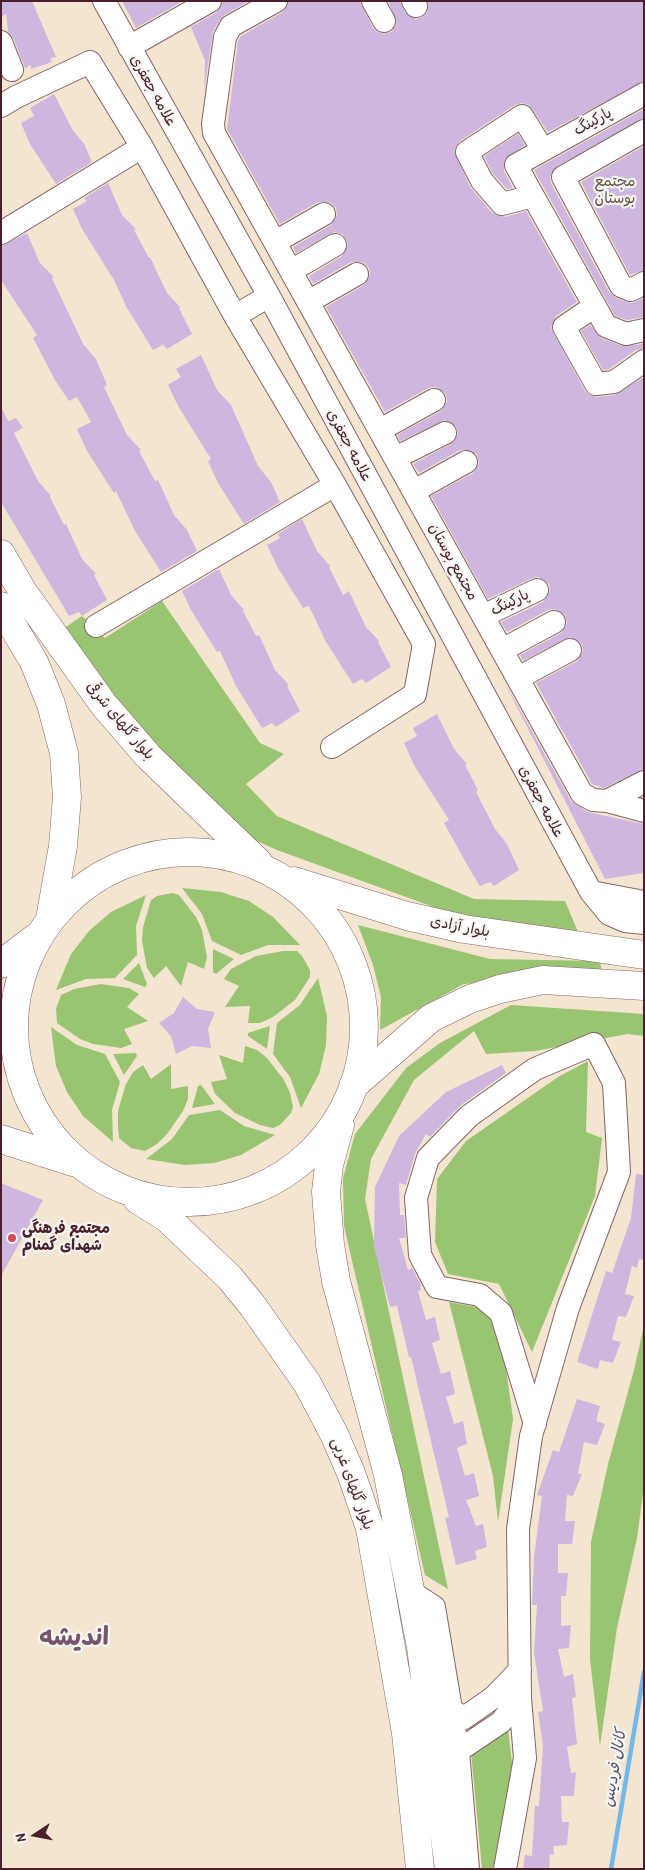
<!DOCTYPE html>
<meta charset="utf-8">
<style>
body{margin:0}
#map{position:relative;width:645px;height:1870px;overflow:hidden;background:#f4e5d1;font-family:"Patrick Hand",sans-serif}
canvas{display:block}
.frame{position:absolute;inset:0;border:2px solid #4a1f2b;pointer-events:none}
.north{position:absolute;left:10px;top:1810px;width:50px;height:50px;-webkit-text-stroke:4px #f6f6f2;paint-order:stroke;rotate:259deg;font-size:14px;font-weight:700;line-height:20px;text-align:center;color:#4a1f2b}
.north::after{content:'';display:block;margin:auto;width:18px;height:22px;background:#4a1f2b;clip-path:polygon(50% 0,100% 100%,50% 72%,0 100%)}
</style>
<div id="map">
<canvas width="645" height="1870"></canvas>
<div class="frame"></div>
<div class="north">N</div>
</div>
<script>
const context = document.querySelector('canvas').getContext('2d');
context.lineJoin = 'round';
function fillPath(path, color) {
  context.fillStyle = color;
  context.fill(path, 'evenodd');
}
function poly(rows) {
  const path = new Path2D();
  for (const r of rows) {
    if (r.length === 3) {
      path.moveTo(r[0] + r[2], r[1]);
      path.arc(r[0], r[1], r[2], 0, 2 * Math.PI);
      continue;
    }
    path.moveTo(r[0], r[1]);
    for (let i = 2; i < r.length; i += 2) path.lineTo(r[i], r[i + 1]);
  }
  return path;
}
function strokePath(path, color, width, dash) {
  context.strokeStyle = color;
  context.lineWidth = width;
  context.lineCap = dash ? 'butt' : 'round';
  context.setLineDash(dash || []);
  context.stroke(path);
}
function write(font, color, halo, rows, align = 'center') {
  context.font = font + ' "Patrick Hand","Playpen Sans Arabic",sans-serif';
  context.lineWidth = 4.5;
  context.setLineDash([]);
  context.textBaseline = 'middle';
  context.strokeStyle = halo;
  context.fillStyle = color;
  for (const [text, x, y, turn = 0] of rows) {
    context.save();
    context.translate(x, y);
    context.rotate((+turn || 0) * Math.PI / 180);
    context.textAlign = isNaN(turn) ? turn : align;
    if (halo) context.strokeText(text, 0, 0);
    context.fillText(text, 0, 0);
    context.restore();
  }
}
fillPath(poly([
 [162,601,260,743,284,754,246,784,277,816,474,899,565,901,578,932,472,921,277,850,217,823,60,631,82,616,105,638],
 [182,888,221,892,249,901,273,917,300,945,268,945,241,955,212,941,202,914],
 [172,893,179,895,196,917,202,930,207,957,204,969,188,962,181,986,166,966,154,978,147,968,142,941,143,927,151,900,157,896],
 [146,895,136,926,137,955,115,978,86,979,56,990,71,954,89,931,111,912],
 [358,925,490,959,600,961,602,973,464,984,380,1030,381,997,373,965],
 [213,949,234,959,216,974,213,972],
 [283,951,297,951,302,956,310,970,310,977,295,1000,273,1017,260,1023,248,1023,250,1006,225,1007,239,986,224,979,231,969,256,956],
 [139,963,147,984,145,987,123,979],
 [318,978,327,1016,326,1045,319,1074,301,1108,290,1077,273,1054,277,1023,300,1005],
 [101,984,129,988,139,994,127,1007,148,1021,124,1029,132,1044,121,1048,93,1044,80,1039,57,1023,56,1009,61,995,74,989],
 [511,1005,644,1014,644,1036,628,1034,535,1051,486,1054,474,1031,414,1080,371,1159,365,1199,448,1589,425,1575,344,1226,343,1178,355,1134,406,1068,440,1043],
 [270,1026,267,1049,248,1036,248,1033],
 [51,1027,77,1045,105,1054,120,1082,112,1110,113,1142,83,1116,67,1092,56,1066],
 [245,1046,257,1050,267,1058,284,1080,290,1093,293,1107,291,1113,280,1125,273,1128,260,1125,235,1113,215,1094,211,1082,227,1079,219,1055,243,1063],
 [136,1053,137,1056,124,1075,113,1054],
 [588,1061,586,1132,602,1138,595,1196,532,1352,499,1284,448,1274,435,1242,437,1179,466,1141,558,1077],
 [171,1064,171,1089,188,1086,188,1099,183,1111,167,1134,157,1144,145,1151,131,1148,119,1138,118,1125,118,1111,126,1084,133,1072,143,1065,151,1079],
 [201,1085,215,1104,192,1108,198,1086],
 [220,1110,244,1126,275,1135,241,1155,214,1163,185,1165,146,1159,172,1139,189,1115],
 [449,1302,498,1311,513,1419,498,1522,493,1476],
 [644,1326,644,1485,637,1538,617,1628,600,1746,590,1659,591,1542,608,1464,634,1370],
 [508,1729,517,1804,492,1869,482,1869,471,1752]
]), '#99c471');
strokePath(poly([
 [611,1869,644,1672]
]), '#73b6e8', 4.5);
fillPath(poly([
 [1,1,32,1,56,57,50,58,52,62,31,69,31,65,25,68,13,37,8,31,6,14,1,17],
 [122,1,183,1,136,28],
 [223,1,249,1,224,15,213,31,204,92,205,61,191,27,217,12],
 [289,1,360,1,373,28,378,32,384,34,391,32,397,22,388,1,400,1,405,13,416,19,422,17,427,13,428,1,644,1,644,81,548,132,529,105,522,103,515,105,460,141,454,151,470,187,492,213,505,217,526,211,577,302,556,316,551,328,585,391,590,395,597,397,615,395,644,377,644,769,604,788,592,784,536,683,577,661,583,651,581,643,570,637,523,661,520,655,561,633,567,623,565,615,555,609,548,610,507,632,501,622,543,602,550,591,549,584,538,577,532,578,488,599,431,496,473,473,479,463,477,455,472,451,460,450,419,473,413,464,451,444,458,434,456,427,445,420,400,441,397,435,441,411,447,401,445,393,435,387,428,388,385,412,326,307,364,285,370,275,369,268,363,262,351,262,313,284,309,276,342,256,348,245,346,239,342,234,334,232,296,253,293,247,331,225,337,215,336,208,330,202,318,202,280,224,227,129,238,41,241,36,283,12],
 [54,94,72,129,84,144,92,162,56,184,30,144,21,123,34,116,30,108],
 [644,109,644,118,557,166,550,176,551,183,609,292,616,298,627,302,632,303,644,298,644,317,627,320,615,316,534,170],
 [518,134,525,145,505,159,504,171,513,188,507,189,493,174,484,156],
 [644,146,644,270,630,275,581,182],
 [108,183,122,215,136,229,134,230,149,258,150,257,167,293,180,307,179,308,192,334,167,349,163,345,153,350,127,308,114,280,82,229,73,209,87,201,84,198],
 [27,233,40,263,54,277,52,278,83,344,96,359,107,385,104,387,127,435,141,450,139,451,155,481,158,480,174,515,187,530,197,551,161,572,135,531,116,491,114,493,87,451,77,429,91,422,77,397,69,401,55,380,33,338,37,335,1,280,1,246],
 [590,325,601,338,622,346,644,344,644,348,636,350,609,369,603,370,581,331],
 [201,355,217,390,231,405,258,466,271,482,280,502,244,524,218,483,208,461,211,459,178,406,168,385,181,377,176,369],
 [1,407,8,421,16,418,23,428,14,433,38,481,51,496,50,497,64,525,66,524,82,559,96,574,94,575,107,600,82,616,79,612,69,616,1,502],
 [302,519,317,551,330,566,329,567,343,595,349,591,366,627,379,641,378,642,391,667,366,683,362,679,353,684,326,642,309,606,303,608,278,568,267,545,280,538,278,534],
 [219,569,231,595,244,610,243,611,256,636,259,635,275,670,289,685,287,686,300,711,276,727,272,723,262,728,236,686,220,651,217,652,191,610,182,591],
 [501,676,571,801,587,812,644,824,644,873,605,879],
 [437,714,454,749,467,764,465,765,478,790,476,792,495,829,507,844,519,870,494,886,490,882,480,886,470,870,444,823,449,820,414,765,404,743,417,736,413,728],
 [183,997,197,1009,215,1012,208,1029,211,1048,192,1046,176,1054,171,1036,159,1023,174,1013],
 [502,1065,506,1073,461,1105,430,1137,426,1134,415,1154,406,1185,399,1183,400,1215,404,1215,406,1238,399,1238,408,1270,412,1268,420,1283,421,1290,418,1291,426,1320,435,1317,440,1340,432,1343,441,1374,450,1371,455,1394,446,1397,454,1424,463,1421,467,1444,457,1448,465,1476,474,1473,479,1496,466,1500,476,1526,483,1524,487,1547,475,1551,477,1559,456,1565,445,1518,449,1517,411,1357,409,1358,397,1306,390,1307,374,1247,375,1187,399,1136,446,1092],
 [636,1174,644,1175,644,1260,639,1259,637,1268,632,1266,625,1294,634,1296,626,1317,618,1316,612,1340,621,1342,613,1363,600,1360,598,1369,577,1362,606,1271,612,1273,631,1218],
 [1,1183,43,1200,1,1276],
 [577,1399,600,1406,596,1421,605,1424,597,1445,584,1442,578,1474,582,1474,573,1496,567,1495,565,1521,575,1521,572,1544,558,1544,558,1573,568,1573,566,1596,561,1596,561,1626,571,1625,569,1648,558,1649,564,1677,573,1674,576,1697,572,1698,577,1744,567,1747,571,1773,576,1772,574,1796,561,1796,562,1822,569,1822,567,1845,553,1846,554,1855,550,1854,549,1869,523,1869,525,1855,532,1856,535,1806,539,1806,543,1746,538,1712,543,1711,534,1653,537,1605,532,1605,534,1557,542,1496,537,1495,553,1450,559,1452]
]), '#cdb7de');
const minor = poly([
 [104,1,269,296,591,892,609,914,625,921,644,923],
 [276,1,231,26,225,37,213,124,214,133,582,794,593,800,607,801,644,811],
 [373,1,384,21],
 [413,1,416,6],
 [1,42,12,70],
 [129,47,210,1],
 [1,106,16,97,90,62,142,147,235,316,335,485,424,644,415,694,332,747],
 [644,131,563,177,621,286,631,290,644,283],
 [543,150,522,116,467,152,482,181,502,204,533,196,606,326,626,334,644,330],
 [533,196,516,165,644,94],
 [1,233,142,147],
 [275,242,324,214],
 [291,271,335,245],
 [308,302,357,274],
 [595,306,564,327,596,384,614,382,644,361],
 [235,316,269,296],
 [380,430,434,400],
 [395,458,445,433],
 [414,491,466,462],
 [483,616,537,590],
 [96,626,335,485],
 [502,650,554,622],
 [518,678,570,650],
 [607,801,644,782],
 [591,892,644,902],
 [411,1592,434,1607,458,1751,468,1869],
 [450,1709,464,1718,494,1697,520,1670],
 [458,1751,501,1722,520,1698],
 [505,1869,525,1758,520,1698,518,1529,531,1436,568,1308,619,1172,614,1083,594,1044,535,1069,469,1116,428,1158,416,1198,420,1255,437,1287,480,1295,501,1313,535,1424]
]);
const major = poly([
 [1,554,23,592,104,705,148,756,258,862],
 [1,606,34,662,51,704,64,753,67,797,63,846,50,919],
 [189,1027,175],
 [294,881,407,916,464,929,644,955],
 [1,964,35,938],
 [353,1086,431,1018,470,999,500,989,543,980,644,986],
 [340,1125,329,1165,326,1192,330,1245,336,1281,388,1475,421,1647,449,1869],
 [1,1139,76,1163],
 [138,1200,167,1218,230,1278,252,1305,307,1383,334,1434,351,1473,370,1528,406,1733,420,1869]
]);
strokePath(minor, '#866465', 24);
strokePath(major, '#866465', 29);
strokePath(minor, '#fff', 22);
strokePath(major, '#fff', 28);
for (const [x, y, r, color] of [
 [12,1238,5,"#d1495b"]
]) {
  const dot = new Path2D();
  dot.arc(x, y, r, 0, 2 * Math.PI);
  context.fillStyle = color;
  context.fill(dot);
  strokePath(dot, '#f6f6f2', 2);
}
write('15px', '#4a1f2b', '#f6f6f2', [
 ["علامه جعفری",153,91,61],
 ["پارکینگ",593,122,-29],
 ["علامه جعفری",349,446,62],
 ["مجتمع بوستان",453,562,61],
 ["پارکینگ",510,603,-26],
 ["بلوار گلهای شرقی",120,721,50],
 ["علامه جعفری",541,802,62],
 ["بلوار آزادی",460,927,11],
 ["بلوار گلهای غربی",352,1484,70]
]);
write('15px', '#625140', '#f6f6f2', [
 ["مجتمع",615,182],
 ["بوستان",615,199]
]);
write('bold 15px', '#4a1f2b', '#f6f6f2', [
 ["مجتمع فرهنگی",22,1229],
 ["شهدای گمنام",22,1246]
], 'left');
write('italic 16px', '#58546d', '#f6f6f2', [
 ["کانال فردیس",615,1768,-80]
]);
write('bold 25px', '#78546a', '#f6f6f2', [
 ["اندیشه",74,1638]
]);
</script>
